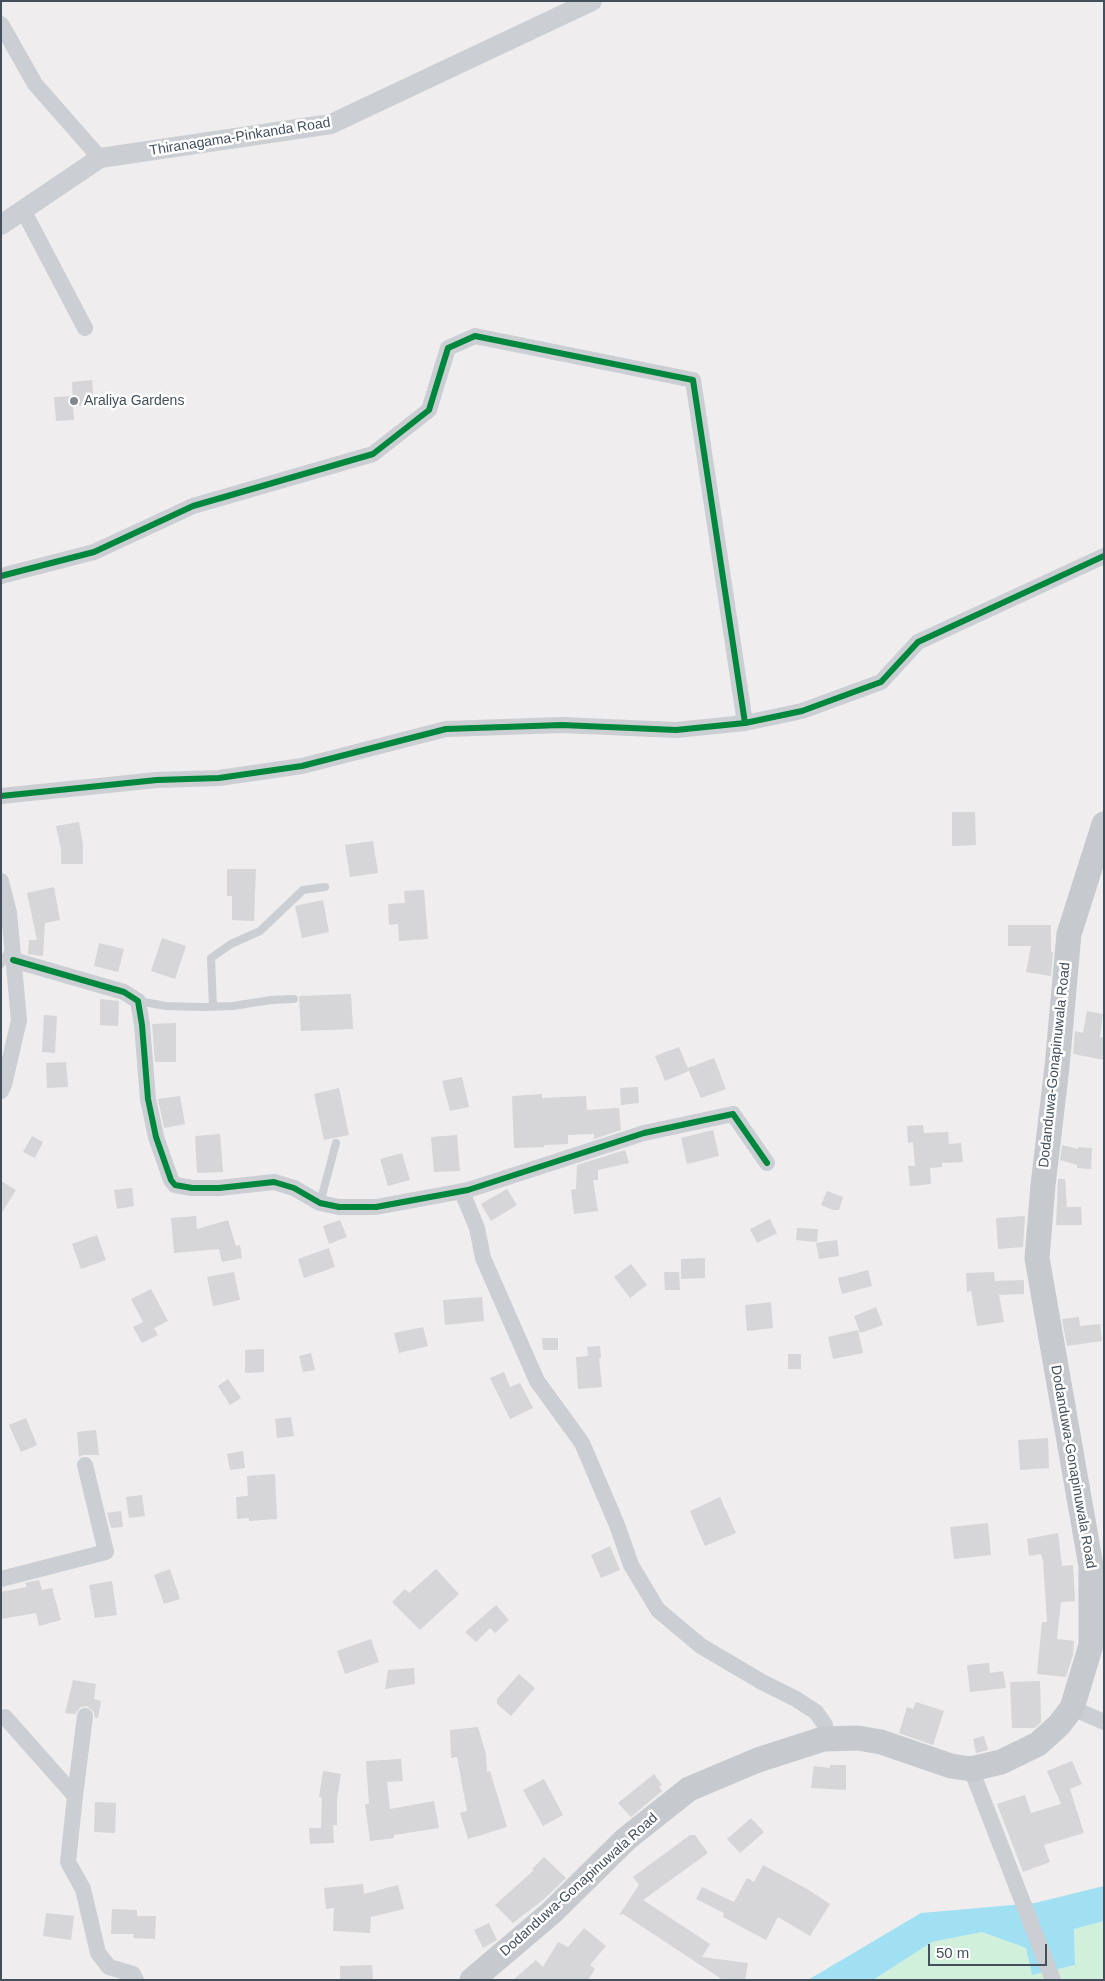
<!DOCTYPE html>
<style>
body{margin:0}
#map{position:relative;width:1105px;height:1981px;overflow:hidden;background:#efeded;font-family:Arial,sans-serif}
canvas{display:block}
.frame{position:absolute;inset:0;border:2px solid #43505c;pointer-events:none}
.scale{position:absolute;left:928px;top:1944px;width:119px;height:22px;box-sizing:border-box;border:2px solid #43505c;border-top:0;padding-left:6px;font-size:15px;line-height:18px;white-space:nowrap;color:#43505c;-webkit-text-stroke:4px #fff;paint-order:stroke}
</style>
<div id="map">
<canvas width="1105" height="1981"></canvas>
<div class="frame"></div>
<div class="scale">50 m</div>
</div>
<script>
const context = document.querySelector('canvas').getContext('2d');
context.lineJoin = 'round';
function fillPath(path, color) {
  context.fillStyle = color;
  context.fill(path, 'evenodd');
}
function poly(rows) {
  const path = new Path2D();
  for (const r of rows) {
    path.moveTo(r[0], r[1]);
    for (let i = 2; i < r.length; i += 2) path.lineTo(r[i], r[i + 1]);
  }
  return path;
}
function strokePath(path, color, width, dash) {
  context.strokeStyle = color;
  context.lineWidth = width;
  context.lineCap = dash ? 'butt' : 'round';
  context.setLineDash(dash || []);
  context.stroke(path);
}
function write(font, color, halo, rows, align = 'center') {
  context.font = font + ' Arial,sans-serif';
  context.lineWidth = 5;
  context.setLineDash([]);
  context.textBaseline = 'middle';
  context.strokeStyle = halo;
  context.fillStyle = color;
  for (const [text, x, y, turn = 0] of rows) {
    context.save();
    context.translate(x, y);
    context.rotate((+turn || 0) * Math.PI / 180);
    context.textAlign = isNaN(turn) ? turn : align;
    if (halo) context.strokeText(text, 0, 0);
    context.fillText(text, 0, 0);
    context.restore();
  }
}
fillPath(poly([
 [1104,1921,1104,1980,873,1980,932,1942,982,1932,1026,1948,1032,1975,1075,1965,1074,1929]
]), '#d0f0db');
fillPath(poly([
 [1104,1886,1104,1921,1074,1929,1075,1965,1032,1975,1026,1948,982,1932,932,1942,873,1980,808,1980,921,1913,1035,1903]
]), '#a1e0f2');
fillPath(poly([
 [92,380,94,404,73,406,72,382],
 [72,396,74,420,56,421,54,397],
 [952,812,975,812,976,845,952,846],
 [79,822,83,845,83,864,61,864,61,849,56,826],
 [373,841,378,873,350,877,345,845],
 [227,869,256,869,254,921,232,920,232,896,227,896],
 [54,887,60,920,45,923,43,956,28,954,29,940,37,940,27,893],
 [424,890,428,939,399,941,398,924,389,925,388,904,405,903,404,891],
 [323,900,329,932,302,938,295,906],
 [1008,925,1051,925,1051,952,1053,952,1051,976,1026,972,1031,946,1008,946],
 [162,938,186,946,175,979,151,971],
 [99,943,124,949,118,972,94,966],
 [351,994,353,1029,301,1031,299,996],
 [100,999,119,1001,118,1026,100,1025],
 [1087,1011,1103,1014,1100,1037,1104,1037,1104,1060,1073,1054,1075,1031,1083,1033],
 [44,1015,57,1016,55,1053,42,1052],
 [176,1023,176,1062,155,1062,152,1024],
 [679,1047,688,1068,714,1058,726,1089,701,1098,689,1071,665,1081,655,1056],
 [66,1062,68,1087,47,1088,46,1063],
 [462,1077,469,1107,450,1111,442,1081],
 [638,1087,639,1103,621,1105,620,1088],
 [339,1088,349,1135,324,1140,314,1094],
 [542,1094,542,1098,586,1096,587,1110,619,1108,621,1130,594,1139,594,1134,568,1135,568,1144,544,1145,544,1147,514,1148,512,1096],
 [180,1096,185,1124,164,1128,158,1099],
 [923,1125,924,1133,948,1132,949,1144,961,1143,963,1162,942,1163,942,1167,930,1168,931,1184,910,1186,908,1166,915,1166,913,1142,908,1143,907,1126],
 [713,1130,719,1156,687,1164,681,1138],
 [220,1134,223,1172,197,1173,195,1136],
 [457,1135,460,1171,434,1172,431,1137],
 [32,1136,43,1142,35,1158,23,1152],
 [1062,1145,1078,1149,1078,1147,1092,1148,1091,1169,1077,1168,1077,1165,1060,1160],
 [625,1150,629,1163,598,1170,598,1180,593,1180,598,1211,574,1214,571,1190,576,1189,577,1165],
 [402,1153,410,1180,388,1186,380,1159],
 [1058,1179,1065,1179,1067,1207,1081,1207,1082,1225,1056,1225],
 [1,1181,16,1190,1,1214],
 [132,1188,134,1206,117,1209,114,1190],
 [507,1189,517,1205,491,1221,481,1204],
 [827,1191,843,1197,839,1210,833,1210,821,1205],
 [196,1216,197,1229,228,1220,236,1246,240,1245,242,1258,222,1262,219,1249,174,1253,171,1218],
 [1025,1216,1023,1247,998,1249,996,1218],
 [770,1219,777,1233,757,1243,750,1229],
 [340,1220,347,1237,329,1244,323,1226],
 [797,1228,818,1229,817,1242,796,1240],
 [97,1235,106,1260,81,1269,72,1244],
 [837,1240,839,1256,819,1259,816,1243],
 [329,1248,335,1267,304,1278,298,1259],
 [705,1258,705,1278,681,1279,681,1259],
 [631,1264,647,1285,630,1298,614,1277],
 [868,1270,872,1286,842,1294,838,1278],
 [234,1272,240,1300,213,1306,207,1277],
 [664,1272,679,1272,680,1290,665,1290],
 [994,1272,995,1281,1024,1280,1024,1294,999,1295,1004,1322,977,1326,971,1291,967,1292,966,1273],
 [151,1289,168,1321,154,1328,158,1335,142,1343,133,1327,143,1322,131,1299],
 [482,1297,484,1321,445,1325,443,1300],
 [771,1302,773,1328,747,1331,745,1305],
 [876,1307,883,1325,860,1333,854,1316],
 [1079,1317,1080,1326,1100,1324,1102,1341,1067,1346,1062,1319],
 [423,1327,428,1346,399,1353,394,1333],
 [858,1330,863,1353,833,1359,828,1337],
 [542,1338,558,1338,558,1350,543,1350],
 [600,1346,601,1358,599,1358,602,1387,578,1389,576,1357,588,1356,587,1347],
 [264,1349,264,1372,245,1373,245,1350],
 [311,1353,315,1370,303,1372,299,1356],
 [788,1354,801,1354,801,1369,788,1369],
 [504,1372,510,1387,520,1383,533,1408,510,1419,490,1378],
 [228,1379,241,1398,230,1405,218,1386],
 [291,1417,294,1436,277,1438,275,1419],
 [26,1418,37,1445,21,1452,9,1425],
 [96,1430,99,1455,83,1455,79,1457,77,1432],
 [1048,1438,1049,1468,1020,1470,1018,1440],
 [243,1451,245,1468,230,1470,227,1454],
 [275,1474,277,1519,249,1521,249,1518,237,1519,236,1497,248,1496,247,1476],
 [142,1495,145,1516,129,1518,126,1497],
 [720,1497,736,1533,705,1546,690,1511],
 [121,1511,123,1527,111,1528,107,1513],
 [988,1523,991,1555,954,1559,950,1527],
 [1058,1533,1062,1566,1073,1565,1075,1601,1061,1602,1057,1639,1074,1641,1073,1655,1066,1677,1037,1674,1042,1622,1047,1622,1043,1561,1041,1554,1029,1556,1027,1539],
 [610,1546,620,1570,601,1578,591,1555],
 [170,1569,180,1599,164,1604,154,1575],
 [436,1569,459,1594,420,1630,392,1602,405,1589,409,1593],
 [39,1580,42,1590,52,1588,61,1620,39,1626,36,1613,1,1619,1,1592,27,1587,25,1583],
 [112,1581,117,1615,95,1618,89,1585],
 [496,1605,509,1620,495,1633,490,1628,476,1642,465,1632],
 [371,1639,379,1662,345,1674,337,1651],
 [989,1663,990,1673,1003,1671,1006,1688,970,1692,967,1665],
 [414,1668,415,1684,385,1689,388,1670],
 [519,1674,535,1688,511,1716,497,1704,497,1699],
 [73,1680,96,1684,94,1699,101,1701,98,1718,95,1718,94,1712,87,1706,81,1707,75,1714,65,1713],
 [1040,1681,1041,1722,1035,1728,1012,1728,1010,1682],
 [916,1702,944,1711,933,1745,899,1733,907,1707,913,1709],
 [478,1727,486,1754,487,1772,490,1771,507,1827,468,1839,460,1813,467,1811,457,1757,451,1758,450,1730],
 [984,1736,988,1750,976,1753,973,1739],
 [401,1759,403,1781,387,1782,390,1809,434,1801,439,1828,394,1835,394,1838,370,1841,365,1804,369,1804,366,1761],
 [1072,1761,1082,1784,1070,1789,1084,1833,1044,1845,1050,1862,1023,1872,997,1804,1025,1795,1031,1813,1061,1804,1047,1771],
 [830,1765,846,1765,846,1790,811,1788,814,1766,830,1768],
 [323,1771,341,1774,337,1799,337,1825,333,1825,334,1843,310,1844,309,1828,321,1828,322,1798,319,1797],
 [654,1774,662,1785,659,1787,662,1791,631,1817,618,1803],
 [544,1779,563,1815,543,1826,523,1790],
 [95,1802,116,1803,115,1833,94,1832],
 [751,1818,764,1832,740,1853,727,1839],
 [690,1835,695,1835,708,1853,643,1900,710,1944,702,1957,748,1963,745,1980,723,1980,623,1914,619,1915,639,1885,633,1877],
 [544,1857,566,1878,543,1900,513,1923,495,1905,534,1870,532,1869],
 [763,1865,807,1889,830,1904,810,1936,778,1917,766,1940,723,1917,724,1913,696,1899,702,1887,734,1902,747,1878,754,1882],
 [363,1884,364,1894,398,1885,404,1909,371,1917,370,1933,333,1931,334,1908,326,1909,324,1888],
 [112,1909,137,1910,137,1916,156,1916,155,1939,133,1938,134,1934,111,1934],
 [46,1913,74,1916,71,1940,43,1936],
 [489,1923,497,1940,483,1948,474,1930],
 [584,1928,606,1946,590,1965,595,1969,588,1980,513,1980,536,1960,543,1967,558,1942,568,1947],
 [372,1965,373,1980,340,1980,340,1966]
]), '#d6d5d7');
strokePath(poly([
 [1,964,10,949],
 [138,1001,166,1006,202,1007,233,1006,271,1000,294,999],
 [213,1007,211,958,231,944,260,931,303,890,325,887],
 [320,1203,336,1143]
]), '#cbced2', 8);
strokePath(poly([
 [1,24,35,84,100,158],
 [23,210,85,328],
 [1,576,94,552,193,506,373,454,429,410,448,348,475,336,693,380,745,723],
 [1,796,157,780,219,778,302,766,446,729,562,725,676,730,745,723,802,711,881,682,918,642,1104,556],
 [1,881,9,913,19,1020,4,1085,1,1091],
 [13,960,124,992,138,1001,142,1025,148,1099,156,1137,171,1180,175,1185,192,1188,219,1188,274,1182,294,1188,320,1203,339,1207,376,1207,468,1190,644,1133,733,1114,767,1163],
 [462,1192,477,1228,483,1258,537,1381,582,1443,617,1525,631,1565,658,1610,701,1646,762,1682,796,1699,816,1712,825,1725,827,1739],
 [1,1579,106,1552,85,1465],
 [1072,1708,1104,1722],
 [1,1718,5,1717,75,1796,68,1862,83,1889,98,1953,109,1967,133,1974,136,1980],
 [971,1769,1053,1980],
 [75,1796,85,1716]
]), '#cbced2', 16);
strokePath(poly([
 [1,225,100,158,331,124,592,1]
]), '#cbced2', 20);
strokePath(poly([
 [472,1980,551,1913,626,1839,689,1789,758,1760,823,1739,858,1738,881,1742,951,1766,971,1769,1001,1762,1038,1744,1059,1725,1072,1708,1091,1645,1091,1566,1037,1258,1043,1185,1057,1067,1069,934,1104,824]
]), '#c6cace', 25);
strokePath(poly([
 [1,576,94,552,193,506,373,454,429,410,448,348,475,336,693,380,745,723],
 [1,796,157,780,219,778,302,766,446,729,562,725,676,730,745,723,802,711,881,682,918,642,1104,556],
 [13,960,124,992,138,1001,142,1025,148,1099,156,1137,171,1180,175,1185,192,1188,219,1188,274,1182,294,1188,320,1203,339,1207,376,1207,468,1190,644,1133,733,1114,767,1163]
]), '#00873e', 6);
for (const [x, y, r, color] of [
 [74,401,5,"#7f878f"]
]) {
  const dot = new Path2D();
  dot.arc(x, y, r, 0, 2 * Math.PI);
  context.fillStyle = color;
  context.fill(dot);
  strokePath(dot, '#fff', 2);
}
write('14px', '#43505c', '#fff', [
 ["Thiranagama-Pinkanda Road",240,137,-9],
 ["Dodanduwa-Gonapinuwala Road",1055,1065,-84],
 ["Dodanduwa-Gonapinuwala Road",1073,1467,80],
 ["Dodanduwa-Gonapinuwala Road",579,1885,-42]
]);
write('14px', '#43505c', '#fff', [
 ["Araliya Gardens",84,401]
], 'left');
</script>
